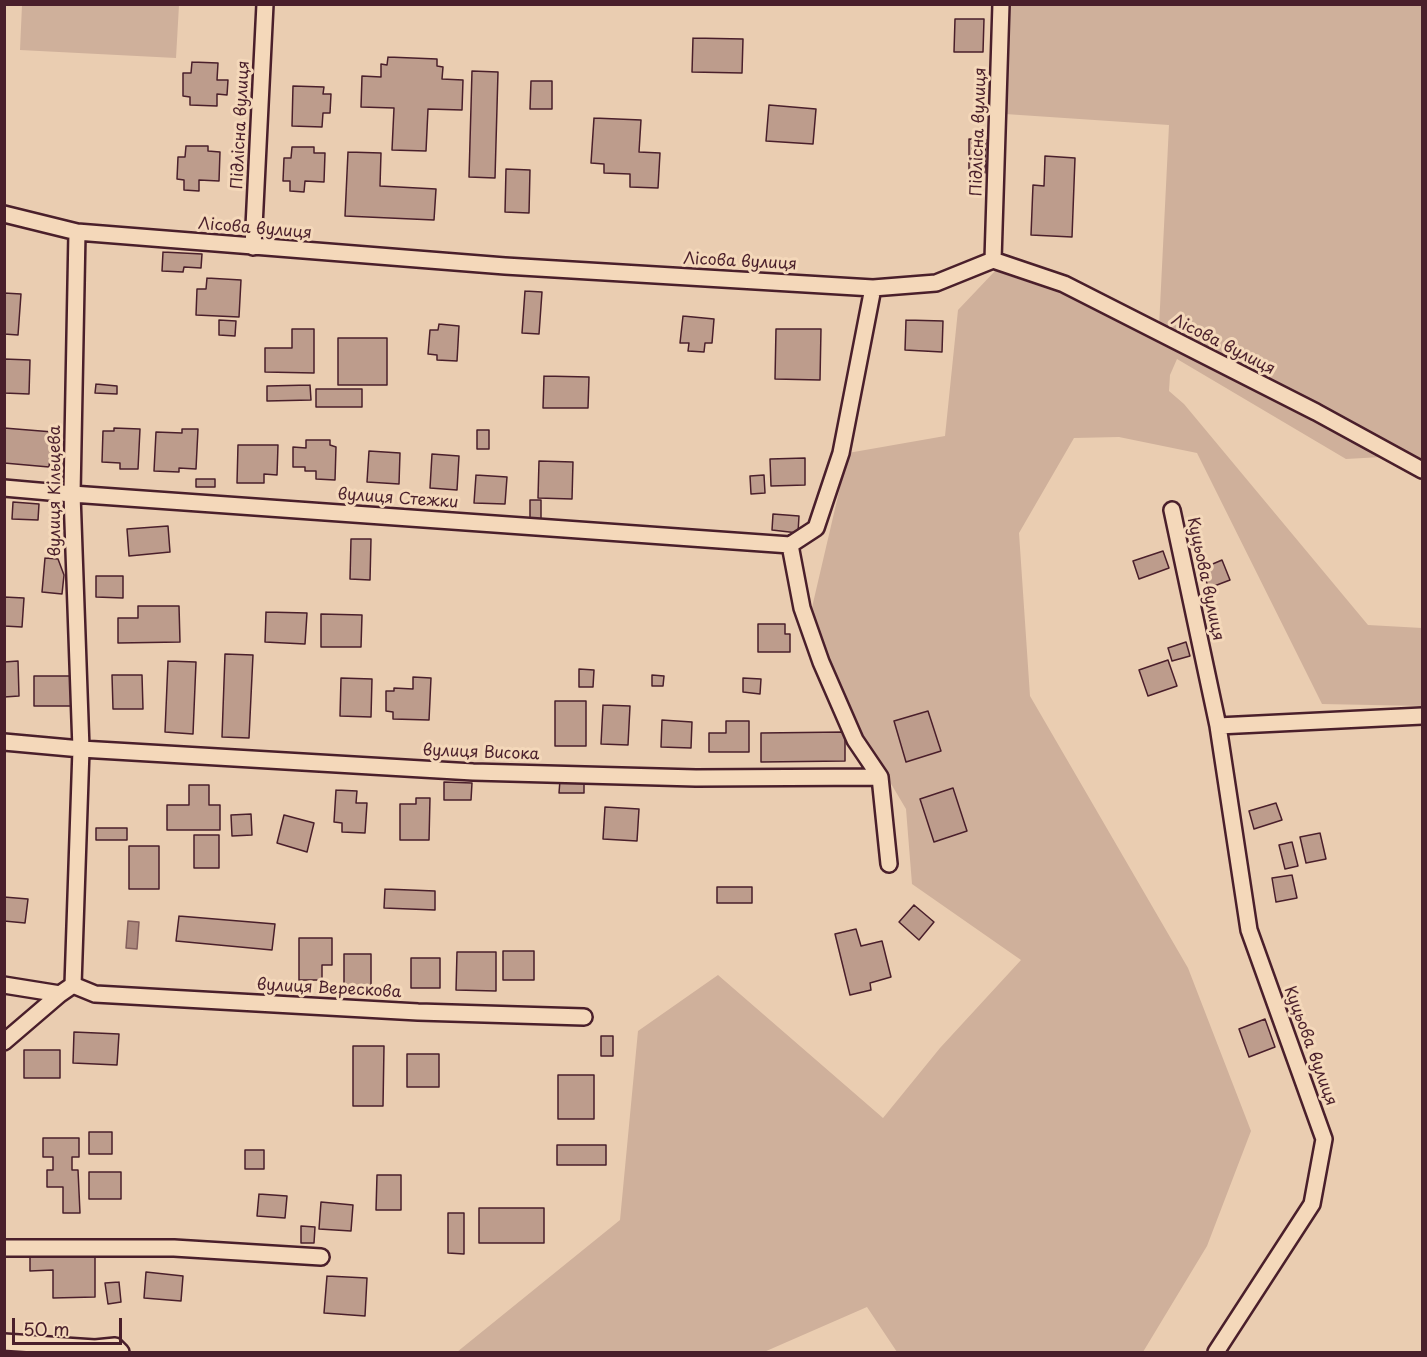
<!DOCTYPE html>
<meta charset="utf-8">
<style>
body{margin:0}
#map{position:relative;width:1427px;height:1357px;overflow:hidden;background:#eacdb1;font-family:"Playpen Sans",sans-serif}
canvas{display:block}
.frame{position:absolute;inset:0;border:6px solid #4a1f2b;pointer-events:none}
.scale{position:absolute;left:12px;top:1318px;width:110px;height:27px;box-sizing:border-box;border:3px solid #4a1f2b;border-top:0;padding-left:8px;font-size:18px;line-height:21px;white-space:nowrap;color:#4a1f2b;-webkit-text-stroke:4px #f4d8ba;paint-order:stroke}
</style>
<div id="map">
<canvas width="1427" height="1357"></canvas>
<div class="frame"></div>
<div class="scale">50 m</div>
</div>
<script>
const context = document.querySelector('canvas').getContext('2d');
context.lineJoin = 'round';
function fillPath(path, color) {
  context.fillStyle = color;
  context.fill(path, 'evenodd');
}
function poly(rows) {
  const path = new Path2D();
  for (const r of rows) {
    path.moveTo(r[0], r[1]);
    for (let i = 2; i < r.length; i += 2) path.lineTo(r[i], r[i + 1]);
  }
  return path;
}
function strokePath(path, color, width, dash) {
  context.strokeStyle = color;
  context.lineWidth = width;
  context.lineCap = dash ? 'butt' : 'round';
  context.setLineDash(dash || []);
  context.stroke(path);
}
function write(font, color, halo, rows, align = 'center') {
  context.font = font + ' "Playpen Sans",sans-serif';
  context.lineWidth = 6;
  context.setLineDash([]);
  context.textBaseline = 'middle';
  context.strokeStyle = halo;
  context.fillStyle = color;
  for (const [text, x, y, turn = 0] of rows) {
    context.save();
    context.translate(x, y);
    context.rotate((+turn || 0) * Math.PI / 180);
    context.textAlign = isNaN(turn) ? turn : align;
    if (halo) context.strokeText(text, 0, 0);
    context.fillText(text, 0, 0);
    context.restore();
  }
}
fillPath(poly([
 [22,5,179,5,176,58,20,50],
 [1008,5,1422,5,1422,460,1399,456,1346,459,1177,359,1170,375,1169,391,1184,404,1368,625,1422,628,1422,706,1322,704,1197,453,1119,437,1074,438,1019,533,1030,696,1188,968,1251,1131,1207,1246,1143,1352,897,1352,867,1307,764,1352,457,1352,620,1220,638,1031,718,975,883,1118,940,1048,1021,960,912,884,906,809,843,703,810,616,848,453,945,436,958,310,995,271,1159,327,1169,125,1005,114]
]), '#cfb09b');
const water = poly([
 [128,921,139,922,137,949,126,948,128,921]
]);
fillPath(water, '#ab887c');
strokePath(water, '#845e5c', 1.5);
const building = poly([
 [955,19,984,19,983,52,954,52,955,19],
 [693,38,743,39,742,73,692,72,693,38],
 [388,57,437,59,437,66,443,67,442,79,463,80,462,110,428,109,426,151,392,150,394,108,361,107,362,76,381,77,381,64,387,65,388,57],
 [192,62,218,63,217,80,228,80,227,95,217,94,217,106,190,105,190,97,183,96,183,73,191,73,192,62],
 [472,71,498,72,495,178,469,177,472,71],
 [531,81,552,81,552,109,530,109,531,81],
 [293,86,324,87,323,94,331,94,330,113,323,113,322,127,292,126,293,86],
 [769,105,816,109,813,144,766,141,769,105],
 [594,118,641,120,639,152,660,153,658,188,630,187,630,174,604,173,604,164,591,163,594,118],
 [969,139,986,140,985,173,969,172,969,139],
 [186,146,208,146,208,151,220,152,219,181,199,180,199,191,184,190,184,180,177,179,178,157,185,157,186,146],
 [292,147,314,147,314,153,325,153,324,182,305,181,304,192,290,191,290,181,283,181,284,158,291,158,292,147],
 [348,152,381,153,380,186,436,189,434,220,345,216,348,152],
 [1045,156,1075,158,1072,237,1031,235,1033,185,1044,186,1045,156],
 [506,169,530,170,529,213,505,212,506,169],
 [163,252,202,254,201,268,184,267,183,272,162,271,163,252],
 [207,278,241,280,239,317,196,315,197,289,206,289,207,278],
 [525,291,542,292,539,334,522,333,525,291],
 [4,293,21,294,18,335,4,334,4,293],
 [683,316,714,319,712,343,705,343,704,352,688,351,689,343,680,343,683,316],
 [219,320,236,321,235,336,219,335,219,320],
 [906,320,943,321,942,352,905,350,906,320],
 [439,324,459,326,457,361,437,360,437,355,428,354,430,330,438,330,439,324],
 [292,329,314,329,314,373,265,372,265,348,292,348,292,329],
 [776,329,821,329,820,380,775,379,776,329],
 [338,338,387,338,387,385,338,385,338,338],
 [4,359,30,360,29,394,4,393,4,359],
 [544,376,589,377,588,408,543,408,544,376],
 [96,384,117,386,117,394,95,393,96,384],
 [310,385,311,400,267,401,267,386,310,385],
 [316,389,362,389,362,407,316,407,316,389],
 [4,428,53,432,49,467,4,463,4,428],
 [114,428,140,429,138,469,120,469,120,463,102,462,103,431,114,431,114,428],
 [182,429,198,429,196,469,179,468,179,472,154,471,156,432,182,433,182,429],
 [477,430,489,430,489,449,477,449,477,430],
 [306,440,330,440,330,445,336,447,335,480,316,479,316,471,305,471,305,467,293,467,293,447,306,448,306,440],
 [238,445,278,445,277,475,264,474,264,483,237,483,238,445],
 [369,451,400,453,399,484,367,482,369,451],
 [432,454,459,456,457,490,430,488,432,454],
 [805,458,805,485,771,486,770,459,805,458],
 [539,461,573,462,572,499,538,498,539,461],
 [476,475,507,477,505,504,474,503,476,475],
 [764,475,765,493,751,494,750,476,764,475],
 [196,479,215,479,215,487,196,487,196,479],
 [530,500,541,500,541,520,530,520,530,500],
 [13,502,39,504,38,520,12,519,13,502],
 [773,514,799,516,798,533,772,530,773,514],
 [168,526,170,552,129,556,127,529,168,526],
 [351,539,371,539,370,580,350,579,351,539],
 [1163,551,1169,568,1139,579,1133,561,1163,551],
 [45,558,58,559,64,575,62,594,42,592,45,558],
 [1222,560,1230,580,1209,588,1201,569,1222,560],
 [96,576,123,576,123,598,96,597,96,576],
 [4,597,24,598,22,627,4,626,4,597],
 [138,606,179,606,180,642,118,643,118,618,138,618,138,606],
 [266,612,307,613,305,644,265,642,266,612],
 [321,614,362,615,361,647,321,647,321,614],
 [758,624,785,624,785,634,790,634,790,652,758,652,758,624],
 [1186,642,1190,656,1172,661,1168,648,1186,642],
 [225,654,253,655,249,738,222,737,225,654],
 [1168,660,1177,686,1148,696,1139,670,1168,660],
 [18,661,19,696,4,697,4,662,18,661],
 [168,661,196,662,193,734,165,732,168,661],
 [579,669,594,670,593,687,579,687,579,669],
 [112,675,142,675,143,709,113,709,112,675],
 [652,675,664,676,663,686,652,686,652,675],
 [34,676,71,676,71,706,34,706,34,676],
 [413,677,431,678,429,720,393,719,393,712,386,711,386,691,394,691,394,688,413,689,413,677],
 [341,678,372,679,371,717,340,716,341,678],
 [743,678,761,679,760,694,743,692,743,678],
 [555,701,586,701,586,746,555,746,555,701],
 [603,705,630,706,628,745,601,744,603,705],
 [928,711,941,751,906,762,894,721,928,711],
 [662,720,692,722,691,748,661,747,662,720],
 [726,721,749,721,749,752,709,752,709,733,726,733,726,721],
 [845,732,845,761,761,762,761,733,845,732],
 [560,780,584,780,584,793,559,793,560,780],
 [444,782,472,783,471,800,444,800,444,782],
 [189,785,209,785,209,805,220,805,220,830,167,830,167,805,189,805,189,785],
 [953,788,967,831,934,842,920,799,953,788],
 [336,790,357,791,356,803,367,803,365,833,342,832,342,823,334,822,336,790],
 [416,798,430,798,429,840,400,840,400,804,416,804,416,798],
 [1276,803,1282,820,1254,829,1249,811,1276,803],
 [605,807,639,809,637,841,603,839,605,807],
 [251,814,252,835,232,836,231,815,251,814],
 [284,815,314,823,307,852,277,843,284,815],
 [96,828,127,828,127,840,96,840,96,828],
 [1320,833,1326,859,1306,863,1300,837,1320,833],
 [194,835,219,835,219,868,194,868,194,835],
 [1292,842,1298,866,1285,869,1279,845,1292,842],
 [129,846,159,846,159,889,129,889,129,846],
 [1292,875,1297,898,1276,902,1272,878,1292,875],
 [717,887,752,887,752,903,717,903,717,887],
 [385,889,435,891,435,910,384,908,385,889],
 [4,897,28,899,25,923,4,921,4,897],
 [914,905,934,922,919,940,899,922,914,905],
 [179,916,275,924,272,950,176,941,179,916],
 [856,929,861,946,882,941,891,977,870,983,871,990,850,995,835,934,856,929],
 [299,938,332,938,332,965,322,965,322,980,299,980,299,938],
 [503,951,534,951,534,980,503,980,503,951],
 [457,952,496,952,496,991,456,990,457,952],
 [344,954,371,954,371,986,344,986,344,954],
 [411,958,440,958,440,988,411,988,411,958],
 [1265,1019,1275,1047,1249,1057,1239,1029,1265,1019],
 [74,1032,119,1034,117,1065,73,1063,74,1032],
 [601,1036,613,1036,613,1056,601,1056,601,1036],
 [353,1046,384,1046,383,1106,353,1106,353,1046],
 [24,1050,60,1050,60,1078,24,1078,24,1050],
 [407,1054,439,1054,439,1087,407,1087,407,1054],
 [558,1075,594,1075,594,1119,558,1119,558,1075],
 [89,1132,112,1132,112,1154,89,1154,89,1132],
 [43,1138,79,1138,79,1157,72,1157,72,1170,78,1170,80,1213,63,1213,63,1187,47,1187,47,1170,53,1170,53,1157,43,1157,43,1138],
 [557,1145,606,1145,606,1165,557,1165,557,1145],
 [245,1150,264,1150,264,1169,245,1169,245,1150],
 [89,1172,121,1172,121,1199,89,1199,89,1172],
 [377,1175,401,1175,401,1210,376,1210,377,1175],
 [259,1194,287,1196,285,1218,257,1216,259,1194],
 [321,1202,353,1205,351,1231,319,1229,321,1202],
 [479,1208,544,1208,544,1243,479,1243,479,1208],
 [448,1213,464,1213,464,1254,448,1253,448,1213],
 [301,1226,315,1227,314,1243,301,1243,301,1226],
 [60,1249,60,1256,95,1256,95,1297,53,1298,53,1270,30,1271,30,1250,60,1249],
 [146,1272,183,1276,181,1301,144,1298,146,1272],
 [327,1276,367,1278,365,1316,324,1313,327,1276],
 [119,1282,121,1302,108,1304,105,1283,119,1282]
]);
fillPath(building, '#bd9c8c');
strokePath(building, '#4a1f2b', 1.5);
const minor = poly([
 [4,214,77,232,505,266,873,288,936,283,993,260,1064,284,1316,412,1422,470],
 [253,247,265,4],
 [993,260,1001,4],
 [873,288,841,453,816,528,790,545,802,608,821,662,855,740,880,777,889,864],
 [4,488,72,494,790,545],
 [1172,510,1218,726,1249,930,1324,1139,1312,1204,1216,1352],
 [1218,726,1422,716],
 [4,742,81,749,473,772,696,778,880,777],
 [4,985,60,994],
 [73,985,95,994,418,1012,584,1017],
 [4,1042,60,994,73,985,81,749,72,494,77,232],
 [4,1248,174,1248,321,1257],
 [4,1342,95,1348,115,1346,121,1352]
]);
strokePath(minor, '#4a1f2b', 20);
strokePath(minor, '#f4d8ba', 15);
write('16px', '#4a1f2b', '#f4d8ba', [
 ["Підлісна вулиця",241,125,-87],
 ["Підлісна вулиця",979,132,-88],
 ["Лісова вулиця",255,229,5],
 ["Лісова вулиця",740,262,3],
 ["Лісова вулиця",1223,345,27],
 ["вулиця Кільцева",56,491,-90],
 ["вулиця Стежки",398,499,4],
 ["Куцьова вулиця",1205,579,78],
 ["вулиця Висока",481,753,2],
 ["вулиця Верескова",329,989,3],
 ["Куцьова вулиця",1310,1046,70]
]);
</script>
